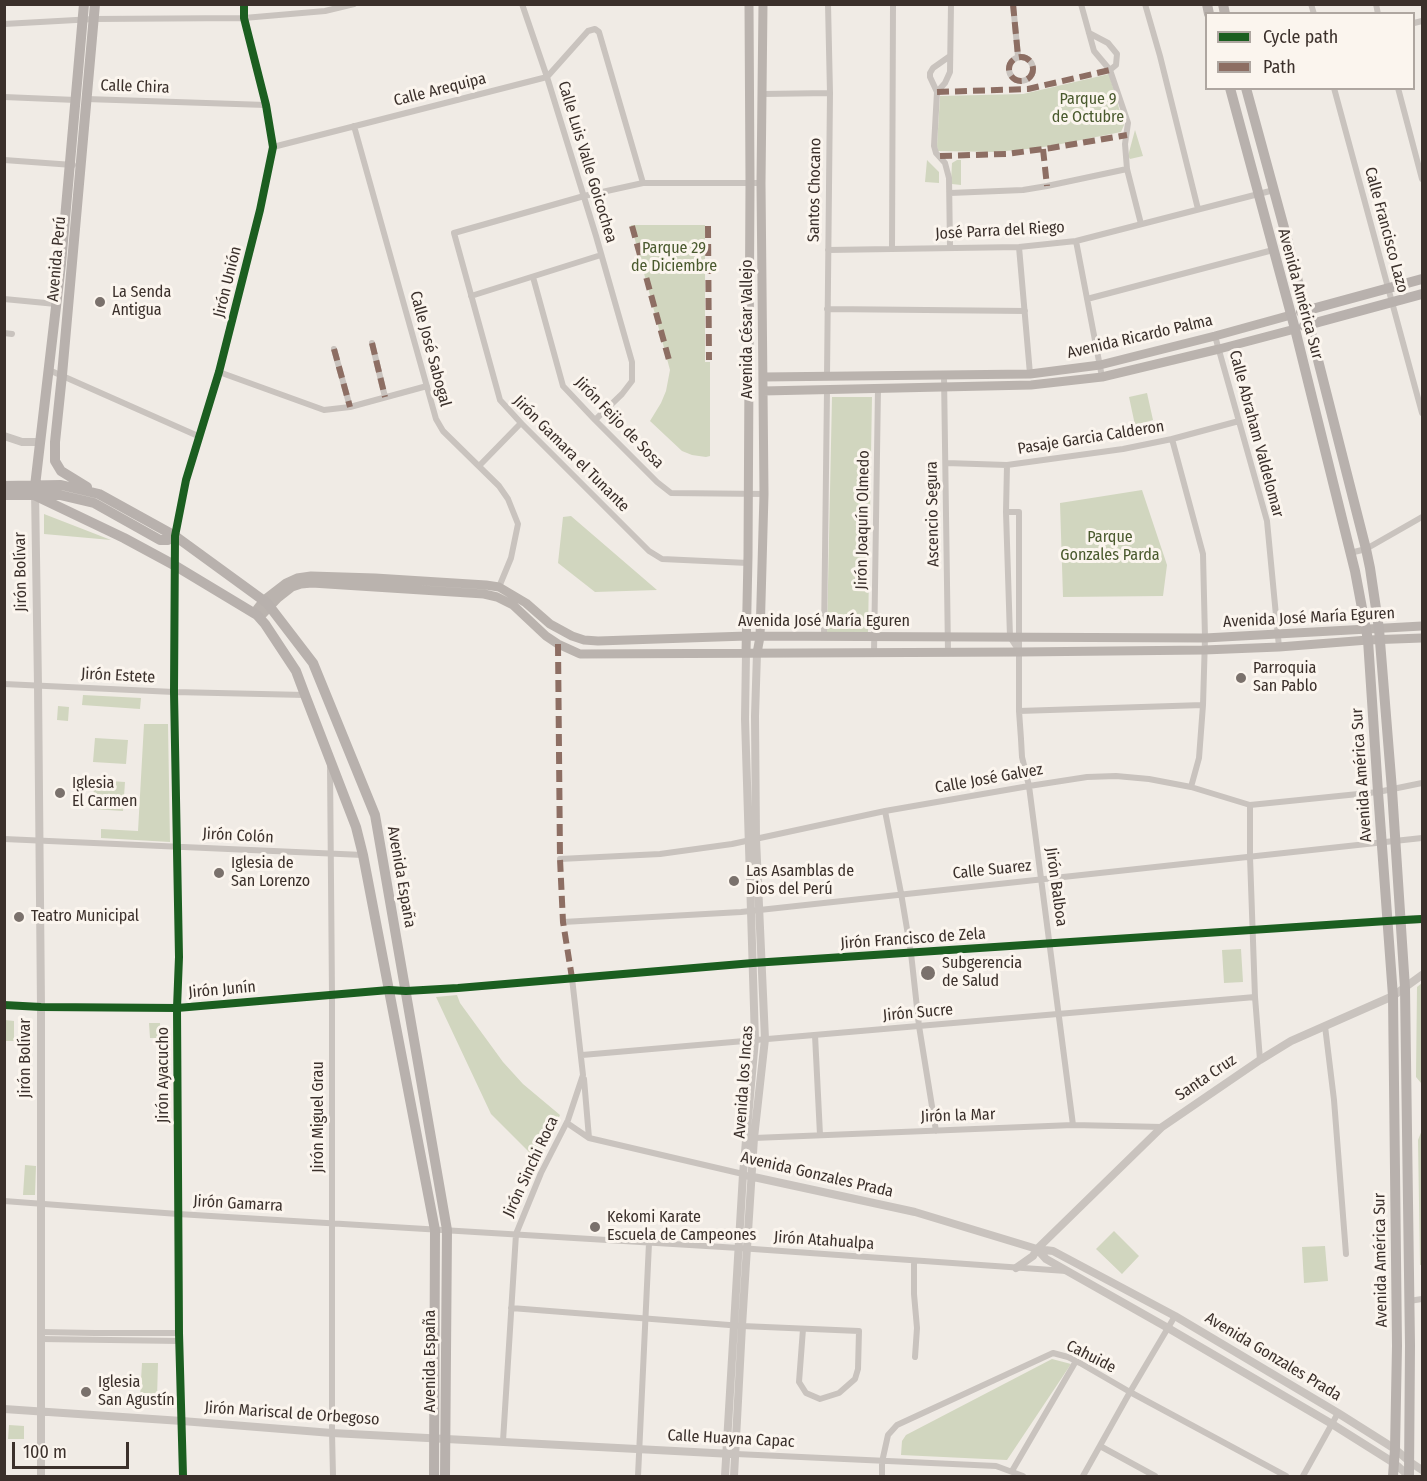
<!DOCTYPE html>
<meta charset="utf-8">
<style>
body{margin:0}
#map{position:relative;width:1427px;height:1481px;overflow:hidden;background:#f0ebe5;font-family:"Fira Sans Condensed",sans-serif}
canvas{display:block}
.frame{position:absolute;inset:0;border:6px solid #3b302b;pointer-events:none}
.legend{position:absolute;left:1205px;top:12px;width:210px;height:78px;box-sizing:border-box;background:#fbf5ee;border:2px solid #aea6a0;margin:0;padding:8px 10px;list-style:none;font-size:18px;color:#3b302b}
.legend li{display:flex;align-items:center;gap:12px;height:30px}
.legend b{width:30px;border:2px solid #aea6a0}
.scale{position:absolute;left:12px;top:1442px;width:117px;height:27px;box-sizing:border-box;border:3px solid #3b302b;border-top:0;padding-left:8px;font-size:18px;line-height:21px;white-space:nowrap;color:#3b302b;-webkit-text-stroke:4px #fbf5ee;paint-order:stroke}
</style>
<div id="map">
<canvas width="1427" height="1481"></canvas>
<div class="frame"></div>
<ul class="legend">
<li><b style="height:8px;background:#1b5e20"></b>Cycle path</li>
<li><b style="height:8px;background:#8d6e63"></b>Path</li>
</ul>
<div class="scale">100 m</div>
</div>
<script>
const context = document.querySelector('canvas').getContext('2d');
context.lineJoin = 'round';
function fillPath(path, color) {
  context.fillStyle = color;
  context.fill(path, 'evenodd');
}
function poly(rows) {
  const path = new Path2D();
  for (const r of rows) {
    if (r.length === 3) {
      path.moveTo(r[0] + r[2], r[1]);
      path.arc(r[0], r[1], r[2], 0, 2 * Math.PI);
      continue;
    }
    path.moveTo(r[0], r[1]);
    for (let i = 2; i < r.length; i += 2) path.lineTo(r[i], r[i + 1]);
  }
  return path;
}
function strokePath(path, color, width, dash) {
  context.strokeStyle = color;
  context.lineWidth = width;
  context.lineCap = dash ? 'butt' : 'round';
  context.setLineDash(dash || []);
  context.stroke(path);
}
function write(font, color, halo, rows, align = 'center') {
  context.font = font + ' "Fira Sans Condensed",sans-serif';
  context.lineWidth = 6;
  context.setLineDash([]);
  context.textBaseline = 'middle';
  context.strokeStyle = halo;
  context.fillStyle = color;
  for (const [text, x, y, turn = 0] of rows) {
    context.save();
    context.translate(x, y);
    context.rotate((+turn || 0) * Math.PI / 180);
    context.textAlign = isNaN(turn) ? turn : align;
    if (halo) context.strokeText(text, 0, 0);
    context.fillText(text, 0, 0);
    context.restore();
  }
}
fillPath(poly([
 [1109,74,1124,125,1121,132,1051,146,1027,149,995,152,938,151,937,146,940,96,1023,94],
 [1135,130,1143,156,1130,159,1128,156],
 [927,160,939,172,939,183,925,182],
 [957,160,961,160,961,185,952,184,951,182,952,163],
 [631,225,705,225,705,362,710,362,710,456,706,457,692,455,682,451,650,421,661,403,666,391,670,370],
 [1147,393,1153,420,1135,425,1129,397],
 [832,397,872,397,868,632,827,632],
 [1142,490,1167,565,1163,596,1063,597,1060,503],
 [44,514,111,540,44,534],
 [571,516,657,590,595,592,558,563,563,517],
 [83,695,141,698,140,709,82,705],
 [58,706,69,707,68,721,57,720],
 [144,724,168,724,170,842,101,838,101,829,138,831],
 [95,738,128,740,126,764,93,762],
 [94,780,125,782,123,811,93,809],
 [1241,949,1243,982,1224,983,1222,950],
 [1422,983,1422,1265,1420,1265,1418,1140,1422,1130,1421,1083,1416,1077,1417,987],
 [457,995,460,1003,503,1062,523,1084,560,1115,539,1162,491,1114,436,997],
 [5,1020,14,1021,14,1041,5,1041],
 [149,1023,160,1023,161,1038,150,1038],
 [25,1165,36,1166,35,1195,23,1195],
 [1114,1231,1139,1256,1122,1274,1096,1249],
 [1325,1246,1328,1281,1304,1283,1302,1247],
 [1052,1359,1071,1364,1007,1460,901,1455,902,1441,906,1435],
 [142,1363,158,1363,157,1398,140,1398],
 [9,1425,24,1426,24,1439,8,1439]
]), '#d1d6bf');
strokePath(poly([
 [522,4,547,77,596,236,632,362,632,381,622,394,595,420],
 [1013,4,1018,56],
 [1081,4,1094,51,1110,70,1128,123,1125,144,1127,169,1141,224],
 [1145,4,1160,56,1198,209],
 [1311,4,1314,14],
 [1376,4,1378,14],
 [1414,23,1422,21],
 [4,24,94,19,244,18,325,11,354,4],
 [1089,33,1108,43,1117,54,1116,65,1110,70],
 [950,56,933,68,930,73,930,77,937,92,934,146,936,153,945,163,949,178,950,247],
 [1021,69,12],
 [1334,88,1422,413],
 [1398,88,1422,179],
 [937,92,945,83,950,72,951,4],
 [763,94,830,93],
 [4,97,76,100],
 [86,99,266,105],
 [354,126,436,419,443,431,499,486,508,499,518,524,511,558,499,587],
 [273,147,547,77,588,31,595,29,599,32,643,183],
 [4,160,73,165],
 [950,193,1023,190,1047,186,1127,169],
 [1076,241,1102,377],
 [1019,247,1030,374],
 [892,249,893,4],
 [828,250,1019,247,1076,241,1274,190],
 [533,277,563,386,595,420,657,482,671,493,764,494],
 [471,296,601,255],
 [4,299,56,304],
 [1087,299,1273,250],
 [827,309,1025,311],
 [4,333,12,334],
 [1215,336,1267,521,1279,647],
 [372,343,385,397],
 [334,349,350,407],
 [49,370,198,436],
 [219,372,324,410,350,407,427,386],
 [827,376,830,93,828,4],
 [944,376,948,652],
 [1172,439,1203,554,1205,638,1203,705,1199,758,1191,787],
 [946,463,1007,465,1123,449,1172,439,1239,421],
 [1007,465,1006,512,1010,637,1019,651],
 [479,466,521,423],
 [1006,512,1019,512,1019,711,1021,739,1022,757,1029,786,1073,1125],
 [1350,553,1366,549,1422,517],
 [748,563,662,559,649,551,521,423,500,400,454,233,584,196,643,183,761,183],
 [824,637,827,390],
 [874,653,878,388],
 [4,684,174,692,305,695],
 [1019,711,1203,705],
 [330,766,332,995,332,1433,333,1476],
 [1250,805,1250,857,1255,997,1260,1060],
 [885,811,901,893,911,953,919,1026,936,1131],
 [4,839,363,855],
 [560,859,660,854,732,844,885,811,1029,786,1087,777,1116,776,1149,779,1191,787,1250,805,1378,792,1422,783],
 [563,922,741,912,1422,838],
 [4,1005,41,1007,177,1008,389,990,406,991,458,988,753,963,1387,921],
 [1325,1026,1334,1100,1346,1254],
 [815,1035,820,1135],
 [582,1055,1255,997],
 [584,1079,589,1138],
 [567,1123,589,1138,743,1174],
 [754,1138,1073,1125,1162,1127],
 [4,1201,178,1214,739,1248,1066,1271],
 [914,1261,914,1294,917,1328,915,1357],
 [1409,1301,1422,1299],
 [511,1308,742,1326,859,1331,858,1369,855,1379,839,1393,820,1399,806,1393,799,1382,803,1329],
 [40,1332,95,1333,179,1333],
 [41,1339,179,1341],
 [503,1441,516,1234,541,1173,568,1120,583,1075,572,978],
 [1100,1446,1155,1476],
 [736,1454,996,1466,1023,1476],
 [1012,1471,1076,1361],
 [183,1476,179,1333,177,1008,179,957,174,692,175,536,186,480,219,372,260,210,273,147,266,105,244,18,244,4],
 [638,1476,649,1243],
 [882,1476,882,1462,888,1435,897,1425,1053,1353,1068,1357,1080,1363,1130,1392,1286,1476],
 [1083,1476,1130,1392,1175,1316],
 [1303,1476,1338,1413]
]), '#c9c3be', 6);
strokePath(poly([
 [4,436,22,442,40,442],
 [35,490,38,686,41,1007,41,1476],
 [1396,920,1422,919],
 [749,1176,915,1212,1037,1249,1053,1251,1175,1316,1338,1413,1395,1449,1410,1462,1422,1470],
 [1037,1249,1046,1259,1168,1328,1332,1424,1394,1463,1409,1476],
 [1016,1268,1033,1256,1037,1249,1162,1127,1260,1060,1291,1041,1393,996,1422,975],
 [4,1409,182,1421,332,1433,732,1454],
 [725,1476,743,1174,755,1040,745,719,746,653],
 [734,1476,742,1326,754,1138,765,1039,756,839,755,716,757,653]
]), '#c9c3be', 8);
strokePath(poly([
 [763,377,1030,374,1100,365,1215,336,1291,315],
 [763,391,1031,385,1102,377,1219,349,1295,329],
 [254,613,264,600,286,583,297,578,311,576,375,578,486,585,499,587,526,603,550,624,572,636,584,640,598,641,747,636,1205,638,1422,626],
 [260,617,278,598,292,587,301,584,312,583,484,594,497,597,513,605,546,636,558,644,580,654,1020,652,1204,650,1279,647,1368,640,1422,638],
 [746,653,748,556,750,183,749,4],
 [757,653,760,637,764,494,761,183,763,4]
]), '#bab3ae', 9);
strokePath(poly([
 [1207,4,1209,14],
 [1223,4,1225,14],
 [1230,88,1295,329,1355,571,1368,640,1378,792,1393,996,1397,1346,1395,1449,1393,1476],
 [1246,88,1289,246,1366,549,1370,568,1379,629,1392,790,1405,988,1410,1345,1409,1476],
 [1301,312,1422,279],
 [1304,326,1422,294],
 [4,486,61,485,99,494,175,536,267,603,313,663,375,815,447,1230,445,1476],
 [35,486,61,264,84,4],
 [87,487,61,471,55,461,55,442,62,375,95,4],
 [4,495,60,495,94,503,160,540,168,540,175,536],
 [34,495,124,538,174,565,257,615,265,624,296,671,305,695,356,827,363,855,435,1230,434,1476]
]), '#b8b1ad', 10);
strokePath(poly([
 [1013,4,1018,56],
 [1021,69,12],
 [937,92,1028,89,1110,70],
 [1043,149,1047,186],
 [940,156,1006,154,1051,148,1127,135],
 [632,226,669,360],
 [708,226,709,360],
 [372,343,385,397],
 [334,349,350,407],
 [558,644,560,859,563,922,572,978]
]), '#8d6e63', 6, [12, 6]);
strokePath(poly([
 [4,1005,41,1007,177,1008,389,990,406,991,458,988,753,963,1387,921,1422,919],
 [183,1476,179,1333,177,1008,179,957,174,692,175,536,186,480,219,372,260,210,273,147,266,105,244,18,244,4]
]), '#1b5e20', 8);
for (const [x, y, r, color] of [
 [100,302,6,"#7a716c"],
 [1241,678,6,"#7a716c"],
 [60,793,6,"#7a716c"],
 [219,873,6,"#7a716c"],
 [734,881,6,"#7a716c"],
 [19,917,6,"#7a716c"],
 [928,973,8,"#7a716c"],
 [595,1227,6,"#7a716c"],
 [86,1392,6,"#7a716c"]
]) {
  const dot = new Path2D();
  dot.arc(x, y, r, 0, 2 * Math.PI);
  context.fillStyle = color;
  context.fill(dot);
  strokePath(dot, '#fbf5ee', 2);
}
write('16px', '#3b302b', '#fbf5ee', [
 ["Calle Chira",135,87,2],
 ["Calle Arequipa",440,90,-14],
 ["Calle Luis Valle Goicochea",587,162,73],
 ["Santos Chocano",815,190,-89],
 ["Calle Francisco Lazo",1386,230,75],
 ["José Parra del Riego",1000,231,-3],
 ["Avenida Perú",57,259,-85],
 ["Jirón Unión",228,282,-76],
 ["Avenida América Sur",1300,294,75],
 ["Avenida César Vallejo",748,329,-90],
 ["Avenida Ricardo Palma",1140,337,-13],
 ["Calle José Sabogal",430,349,75],
 ["Jirón Feijo de Sosa",619,423,46],
 ["Calle Abraham Valdelomar",1256,434,75],
 ["Pasaje Garcia Calderon",1091,438,-9],
 ["Jirón Gamara el Tunante",571,454,45],
 ["Ascencio Segura",933,514,-91],
 ["Jirón Joaquín Olmedo",863,520,-89],
 ["Jirón Bolívar",21,572,-91],
 ["Avenida José María Eguren",1309,618,-3],
 ["Avenida José María Eguren",824,622],
 ["Jirón Estete",118,676,3],
 ["Avenida América Sur",1362,775,-94],
 ["Calle José Galvez",989,779,-10],
 ["Jirón Colón",238,836,3],
 ["Calle Suarez",992,870,-6],
 ["Avenida España",401,877,80],
 ["Jirón Balboa",1056,887,82],
 ["Jirón Francisco de Zela",913,939,-4],
 ["Jirón Junín",222,990,-5],
 ["Jirón Sucre",918,1013,-5],
 ["Jirón Bolívar",26,1058,-90],
 ["Jirón Ayacucho",164,1075,-90],
 ["Santa Cruz",1206,1078,-34],
 ["Avenida los Incas",744,1082,-86],
 ["Jirón la Mar",958,1116,-2],
 ["Jirón Miguel Grau",319,1117,-90],
 ["Jirón Sinchi Roca",531,1167,-65],
 ["Avenida Gonzales Prada",817,1175,13],
 ["Jirón Gamarra",238,1204,3],
 ["Jirón Atahualpa",824,1241,4],
 ["Avenida América Sur",1381,1260,-91],
 ["Cahuide",1091,1357,27],
 ["Avenida Gonzales Prada",1273,1357,31],
 ["Avenida España",431,1361,-90],
 ["Jirón Mariscal de Orbegoso",292,1414,4],
 ["Calle Huayna Capac",731,1439,3]
]);
write('16px', '#4a5a2e', '#fbf5ee', [
 ["Parque 9",1088,100],
 ["de Octubre",1088,118],
 ["Parque 29",674,249],
 ["de Diciembre",674,267],
 ["Parque",1110,538],
 ["Gonzales Parda",1110,556]
]);
write('16px', '#3b302b', '#fbf5ee', [
 ["La Senda",112,293],
 ["Antigua",112,311],
 ["Parroquia",1253,669],
 ["San Pablo",1253,687],
 ["Iglesia",72,784],
 ["El Carmen",72,802],
 ["Iglesia de",231,864],
 ["San Lorenzo",231,882],
 ["Las Asamblas de",746,872],
 ["Dios del Perú",746,890],
 ["Teatro Municipal",31,917],
 ["Subgerencia",942,964],
 ["de Salud",942,982],
 ["Kekomi Karate",607,1218],
 ["Escuela de Campeones",607,1236],
 ["Iglesia",98,1383],
 ["San Agustín",98,1401]
], 'left');
</script>
